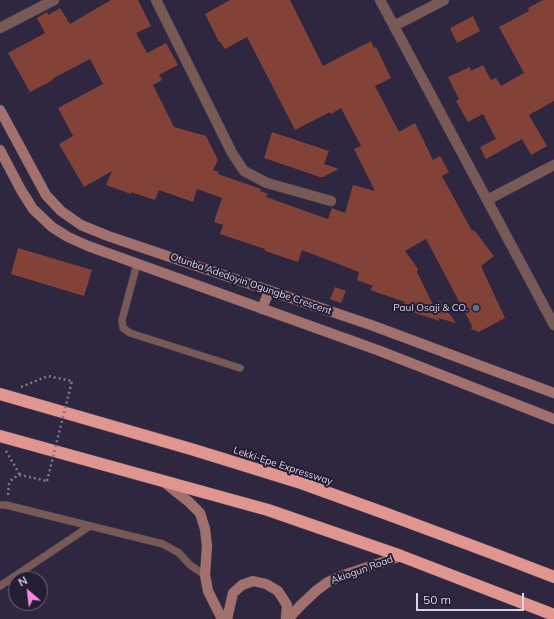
<!DOCTYPE html>
<style>
body{margin:0}
#map{position:relative;width:554px;height:619px;overflow:hidden;background:#2e273f;font-family:Mulish,sans-serif}
canvas{display:block}
.north{position:absolute;left:8px;top:571px;width:40px;height:40px;box-sizing:border-box;background:#241d34;border:1px solid #6c677a;border-radius:50%;rotate:332deg;font-size:11px;font-weight:700;line-height:16px;text-align:center;color:#d8d5e4}
.north::after{content:'';display:block;margin:auto;width:14px;height:18px;background:#fb87e6;clip-path:polygon(50% 0,100% 100%,50% 72%,0 100%)}
.scale{position:absolute;left:416px;top:593px;width:108px;height:18px;box-sizing:border-box;border:2px solid #d8d5e4;border-top:0;padding-left:5px;font-size:12px;line-height:14px;white-space:nowrap;color:#d8d5e4;-webkit-text-stroke:3px #241d34;paint-order:stroke}
</style>
<div id="map">
<canvas width="554" height="619"></canvas>
<div class="north">N</div>
<div class="scale">50 m</div>
</div>
<script>
const context = document.querySelector('canvas').getContext('2d');
context.lineJoin = 'round';
function fillPath(path, color) {
  context.fillStyle = color;
  context.fill(path, 'evenodd');
}
function poly(rows) {
  const path = new Path2D();
  for (const r of rows) {
    path.moveTo(r[0], r[1]);
    for (let i = 2; i < r.length; i += 2) path.lineTo(r[i], r[i + 1]);
  }
  return path;
}
function strokePath(path, color, width, dash) {
  context.strokeStyle = color;
  context.lineWidth = width;
  context.lineCap = dash ? 'butt' : 'round';
  context.setLineDash(dash || []);
  context.stroke(path);
}
function write(font, color, halo, rows, align = 'center') {
  context.font = font + ' Mulish,sans-serif';
  context.lineWidth = 4;
  context.setLineDash([]);
  context.textBaseline = 'middle';
  context.strokeStyle = halo;
  context.fillStyle = color;
  for (const [text, x, y, turn = 0] of rows) {
    context.save();
    context.translate(x, y);
    context.rotate((+turn || 0) * Math.PI / 180);
    context.textAlign = isNaN(turn) ? turn : align;
    if (halo) context.strokeText(text, 0, 0);
    context.fillText(text, 0, 0);
    context.restore();
  }
}
fillPath(poly([
 [111,0,138,0,151,26,136,33,147,53,166,43,178,65,159,75,162,80,153,85,174,127,206,136,218,160,213,170,219,172,218,174,261,189,260,191,268,194,266,197,328,219,332,208,345,213,353,185,375,191,354,149,361,146,341,108,331,114,330,112,295,130,247,37,225,49,220,42,219,42,205,14,230,0,290,0,323,66,371,41,374,48,376,47,391,78,375,86,399,132,415,123,433,160,440,156,449,172,442,176,472,231,474,230,494,256,481,266,505,318,479,332,471,329,472,326,426,239,405,251,418,269,417,272,433,305,440,301,456,323,438,318,440,321,402,309,405,302,370,290,373,286,357,280,359,272,302,250,298,262,265,251,265,249,220,234,223,225,214,222,222,198,197,189,193,202,159,190,155,200,131,192,131,194,106,185,112,171,84,187,59,144,73,136,58,108,103,84,90,59,52,79,53,80,30,92,8,53,45,33,37,18,47,12,48,15,60,8,70,24],
 [543,0,554,0,554,101,529,115,547,146,531,155,522,139,486,159,480,147,496,139,483,114,468,122,456,101,459,99,448,77,470,67,471,71,483,65,491,80,496,78,501,86,524,73,499,27,529,11,528,8],
 [473,16,480,31,457,43,450,28],
 [272,132,329,151,324,164,339,169,323,177,320,177,264,158],
 [18,248,92,270,84,296,11,274],
 [335,287,346,291,341,303,330,299]
]), '#834238');
const lane = poly([
 [137,264,122,320,123,328,130,333,240,368],
 [0,505,6,505,163,544,179,553,190,565,205,575],
 [0,586,90,526]
]);
const street = poly([
 [156,0,232,153,244,171,267,183,331,201],
 [380,0,554,325],
 [394,26,444,0],
 [0,28,54,0],
 [487,200,554,165]
]);
const secondary = poly([
 [0,110,46,195,61,211,81,225,108,236,371,325,554,393],
 [0,150,21,190,33,209,52,227,68,237,88,246,380,351,554,419],
 [262,309,269,291],
 [164,482,189,502,200,513,205,529,207,546,205,575,208,591,222,619],
 [227,619,233,593,242,585,253,581,266,584,278,591,287,605,286,619],
 [288,619,301,605,317,590,328,582,344,575,401,556]
]);
const highway = poly([
 [0,394,191,449,301,483,387,514,489,552,554,577],
 [0,436,268,510,401,556,554,615]
]);
strokePath(lane, '#494359', 8);
strokePath(street, '#494359', 11);
strokePath(secondary, '#494359', 11);
strokePath(highway, '#494359', 13);
strokePath(poly([
 [21,387,48,376,72,381],
 [6,451,20,475],
 [8,495,9,484,13,478,20,475,47,481]
]), '#7d788c', 2.5, [2, 3]);
strokePath(lane, '#785956', 7);
strokePath(street, '#785956', 10);
strokePath(secondary, '#a2716d', 10);
strokePath(highway, '#e0958e', 12);
strokePath(poly([
 [47,481,72,381]
]), '#7d788c', 2.5, [2, 3]);
for (const [x, y, r, color] of [
 [476,308,4,"#5c6f8a"]
]) {
  const dot = new Path2D();
  dot.arc(x, y, r, 0, 2 * Math.PI);
  context.fillStyle = color;
  context.fill(dot);
  strokePath(dot, '#241d34', 1.5);
}
write('10px', '#d8d5e4', '#241d34', [
 ["Otunba Adedoyin Ogungbe Crescent",251,284,19],
 ["Lekki-Epe Expressway",283,466,18],
 ["Akiogun Road",362,570,-20]
]);
write('10px', '#d8d5e4', '#241d34', [
 ["Paul Osaji & CO.",468,308]
], 'right');
</script>
